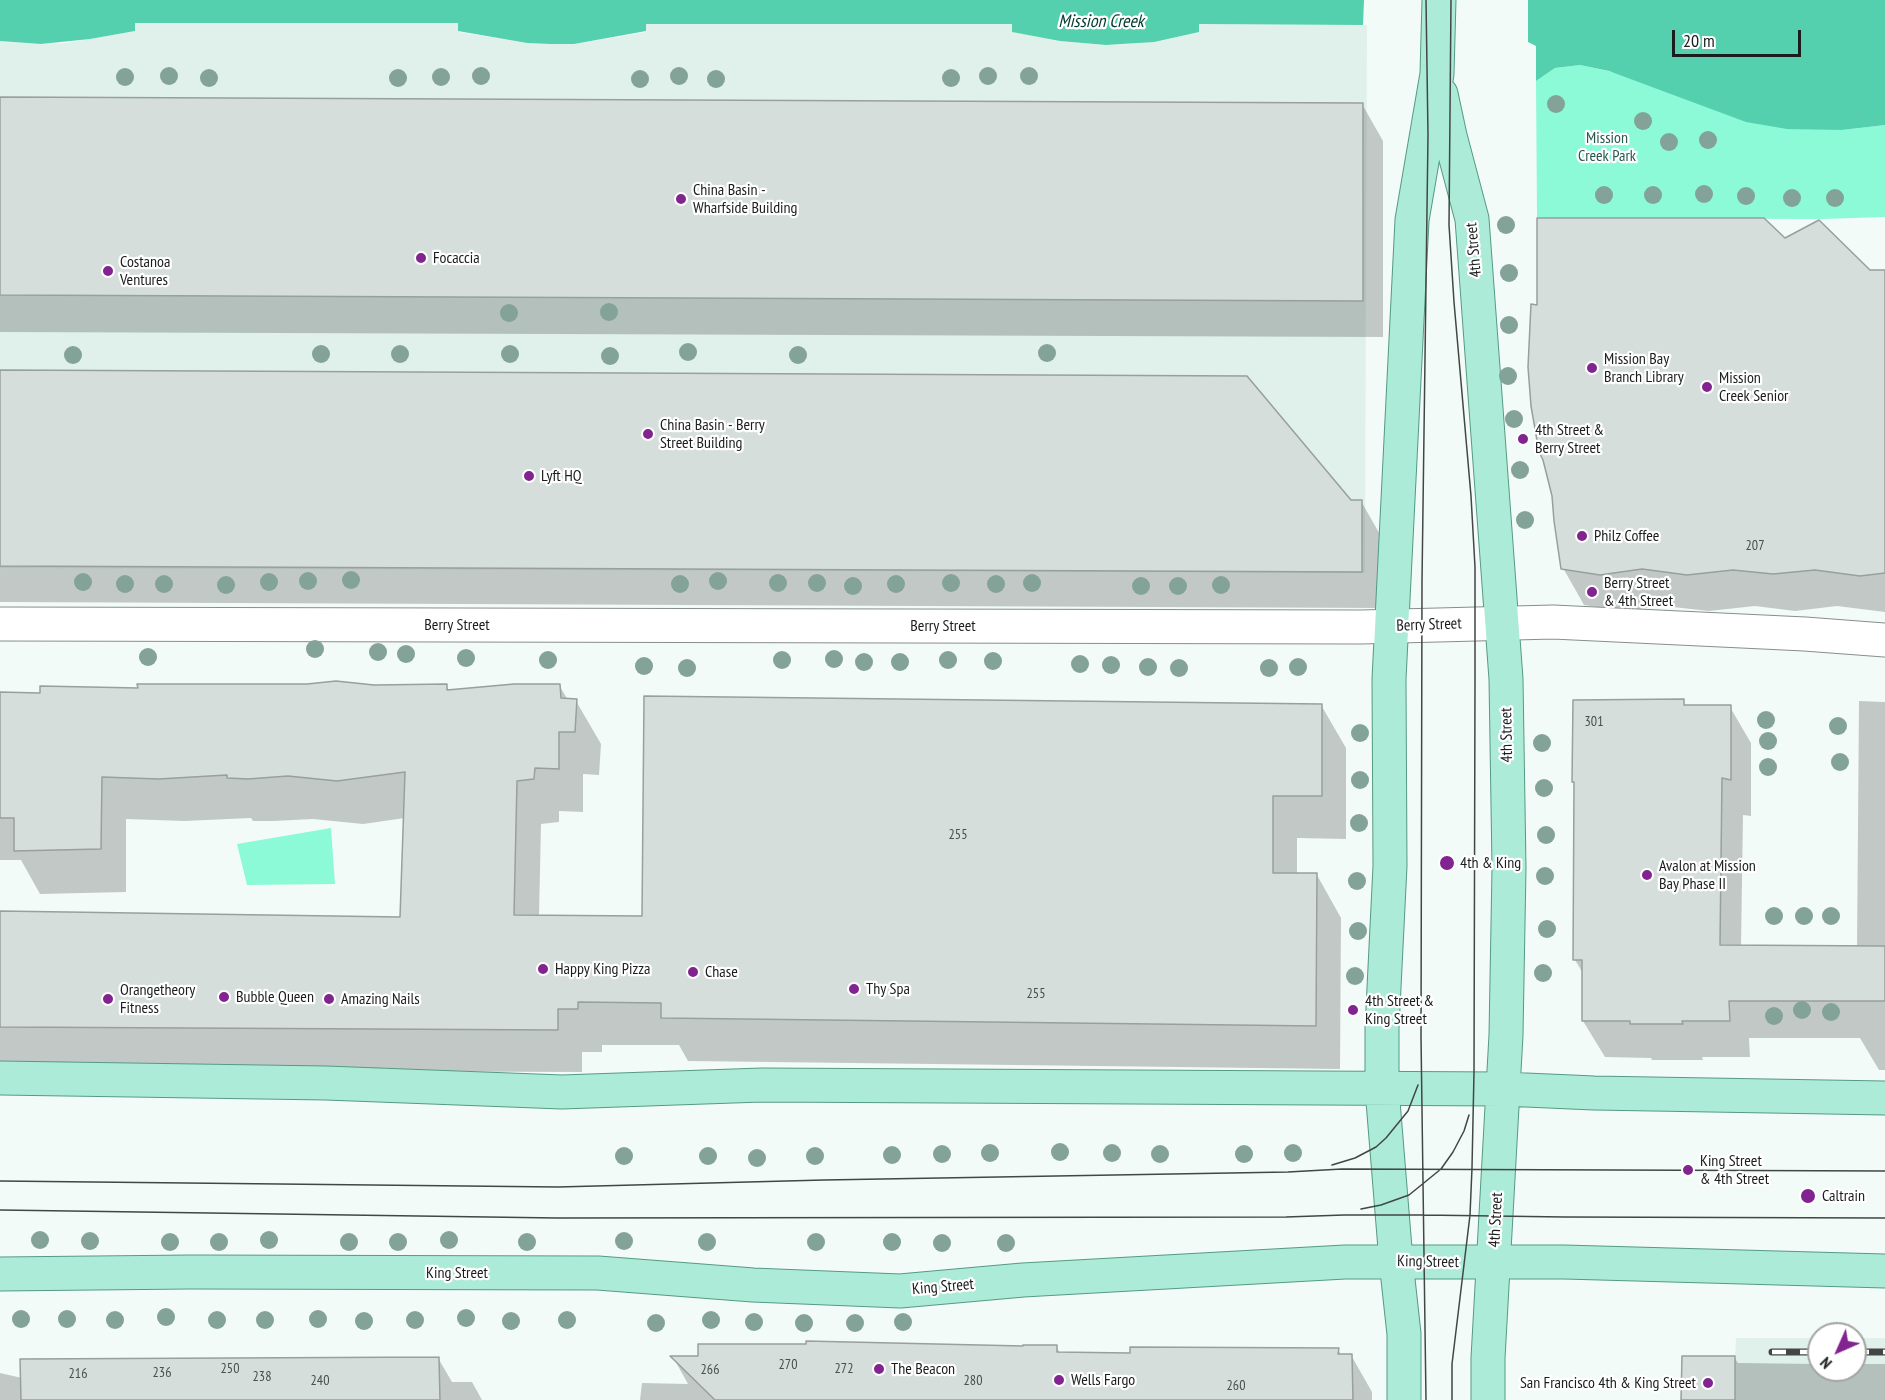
<!DOCTYPE html>
<style>
body{margin:0}
#map{position:relative;width:1885px;height:1400px;overflow:hidden;background:#f3fbf8;font-family:"PT Sans Narrow",sans-serif}
canvas{display:block}
.north{position:absolute;left:1807px;top:1322px;width:60px;height:60px;box-sizing:border-box;background:#fff;border:2px solid #a3a5a4;border-radius:50%;rotate:225deg;font-size:16px;font-weight:700;line-height:24px;text-align:center;color:#1a1d1c}
.north::after{content:'';display:block;margin:auto;width:21px;height:27px;background:#812490;clip-path:polygon(50% 0,100% 100%,50% 72%,0 100%)}
.scale{position:absolute;left:1672px;top:30px;width:129px;height:27px;box-sizing:border-box;border:3px solid #1a1d1c;border-top:0;padding-left:8px;font-size:18px;line-height:21px;white-space:nowrap;color:#1a1d1c;-webkit-text-stroke:4px #fff;paint-order:stroke}
</style>
<div id="map">
<canvas width="1885" height="1400"></canvas>
<div class="north">N</div>
<div class="scale">20 m</div>
</div>
<script>
const context = document.querySelector('canvas').getContext('2d');
context.lineJoin = 'round';
function fillPath(path, color) {
  context.fillStyle = color;
  context.fill(path, 'evenodd');
}
function poly(rows) {
  const path = new Path2D();
  for (const r of rows) {
    path.moveTo(r[0], r[1]);
    for (let i = 2; i < r.length; i += 2) path.lineTo(r[i], r[i + 1]);
  }
  return path;
}
function strokePath(path, color, width, dash) {
  context.strokeStyle = color;
  context.lineWidth = width;
  context.lineCap = dash ? 'butt' : 'round';
  context.setLineDash(dash || []);
  context.stroke(path);
}
function write(font, color, halo, rows, align = 'center') {
  context.font = font + ' "PT Sans Narrow",sans-serif';
  context.lineWidth = 4.5;
  context.setLineDash([]);
  context.textBaseline = 'middle';
  context.strokeStyle = halo;
  context.fillStyle = color;
  for (const [text, x, y, turn = 0] of rows) {
    context.save();
    context.translate(x, y);
    context.rotate((+turn || 0) * Math.PI / 180);
    context.textAlign = isNaN(turn) ? turn : align;
    if (halo) context.strokeText(text, 0, 0);
    context.fillText(text, 0, 0);
    context.restore();
  }
}
fillPath(poly([
 [135,23,458,23,459,32,527,43,550,44,574,44,646,32,646,24,1012,24,1013,32,1060,41,1106,45,1130,44,1199,32,1199,24,1367,25,1365,573,0,568,0,41,41,44,66,43,135,31],
 [1736,1338,1819,1338,1819,1370,1855,1370,1855,1338,1885,1338,1885,1400,1681,1400,1681,1356,1735,1356]
]), '#e0f1eb');
fillPath(poly([
 [1580,65,1608,71,1842,130,1885,125,1885,217,1822,219,1537,218,1536,81,1555,68],
 [331,828,335,884,247,885,237,844]
]), '#8cf9d7');
fillPath(poly([
 [0,0,1364,0,1363,25,1199,24,1199,32,1154,42,1106,45,1060,41,1012,32,1012,24,646,24,646,31,574,44,550,44,527,43,458,31,458,23,135,23,135,31,90,39,41,44,0,41],
 [1528,0,1885,0,1885,125,1842,130,1787,129,1746,122,1609,71,1580,65,1555,68,1536,81,1536,46,1528,42]
]), '#55d0ae');
fillPath(poly([
 [0,99,1362,104,1383,141,1383,337,0,332],
 [1785,240,1885,288,1885,612,1837,606,1795,611,1755,606,1709,611,1664,606,1622,611,1584,605,1563,568,1538,306],
 [0,372,1361,501,1382,538,1382,608,0,602],
 [446,685,449,691,559,685,568,700,576,701,601,744,599,775,583,774,583,812,559,811,559,822,541,824,539,917,644,918,1321,705,1346,748,1346,839,1297,838,1297,875,1317,875,1341,918,1340,1069,688,1061,679,1045,602,1045,602,1052,582,1052,582,1072,39,1070,0,1073,0,912,402,918,405,818,363,824,313,819,274,821,253,821,251,818,184,821,126,819,126,892,40,894,21,860,0,860,0,694,41,694,140,689],
 [1683,701,1686,706,1730,707,1751,743,1751,816,1743,815,1741,947,1857,947,1859,701,1885,702,1885,1070,1879,1070,1860,1038,1749,1038,1750,1057,1702,1057,1703,1060,1652,1060,1651,1058,1605,1057,1583,1021,1584,975,1575,960,1575,785,1573,781],
 [1056,1346,1060,1353,1131,1355,1338,1349,1341,1355,1351,1355,1372,1392,1372,1400,640,1400,642,1383,688,1384,673,1357],
 [1734,1357,1738,1363,1819,1364,1819,1370,1855,1370,1855,1364,1885,1364,1885,1400,1683,1400],
 [438,1358,452,1382,472,1382,482,1400,0,1400,0,1373,22,1378]
]), '#0003');
const building = poly([
 [0,97,1363,103,1363,301,0,295,0,97],
 [1537,218,1764,218,1785,238,1819,220,1870,270,1885,270,1885,573,1860,576,1815,570,1773,574,1733,570,1687,575,1642,569,1600,575,1561,569,1554,521,1552,496,1543,460,1539,452,1531,406,1528,367,1531,304,1537,305,1537,218],
 [0,370,1247,376,1351,500,1362,500,1362,572,0,566,0,370],
 [336,681,374,685,447,684,447,690,514,684,560,684,561,698,577,699,575,732,559,732,559,769,535,768,534,779,517,781,514,915,642,916,644,696,1322,704,1322,796,1273,796,1273,873,1317,873,1316,1026,661,1018,661,1003,578,1002,578,1009,558,1009,558,1030,0,1027,0,911,400,917,405,772,337,781,288,776,248,779,227,778,227,775,159,779,102,777,101,849,14,851,14,818,0,818,0,692,40,693,40,686,138,688,137,684,307,684,336,681],
 [1684,699,1684,705,1731,705,1731,780,1722,778,1720,945,1885,946,1885,1001,1729,1001,1730,1021,1682,1021,1683,1024,1630,1024,1630,1021,1582,1021,1582,960,1573,960,1574,782,1572,782,1573,700,1684,699],
 [806,1341,1023,1346,1023,1345,1057,1345,1057,1352,1130,1353,1130,1347,1339,1348,1338,1354,1352,1354,1353,1400,715,1400,670,1356,698,1356,698,1344,806,1344,806,1341],
 [1682,1356,1735,1356,1735,1400,1681,1400,1682,1356],
 [439,1357,440,1400,21,1400,20,1359,439,1357]
]);
fillPath(building, '#d6dedb');
strokePath(building, '#989f9d', 1.5);
const minor = poly([
 [0,624,1361,627,1553,622,1805,634,1885,640]
]);
const major = poly([
 [1441,94,1450,136,1472,219,1506,679,1509,868,1506,1035,1488,1358,1488,1400],
 [0,1078,326,1083,562,1092,762,1085,1503,1089,1594,1093,1885,1098],
 [0,1274,190,1272,598,1273,753,1285,900,1291,1023,1280,1345,1262,1564,1262,1885,1271],
 [1404,1400,1404,1334,1396,1261,1382,1089,1382,1028,1390,866,1389,679,1412,220,1437,74,1439,0]
]);
strokePath(minor, '#878e8c', 35);
strokePath(major, '#559a85', 35);
strokePath(minor, '#fff', 33);
strokePath(major, '#acebd7', 33);
strokePath(poly([
 [1426,0,1428,135,1422,581,1421,1037,1426,1400],
 [1451,0,1449,225,1454,302,1471,496,1475,567,1475,679,1474,1072,1472,1168,1470,1215,1452,1364,1452,1400],
 [1332,1165,1355,1158,1376,1147,1386,1138,1408,1111,1418,1085],
 [0,1181,558,1187,824,1180,1288,1172,1342,1169,1885,1171],
 [1361,1209,1381,1205,1409,1195,1441,1169,1453,1152,1464,1131,1469,1115],
 [0,1210,557,1218,1286,1217,1344,1215,1424,1215,1564,1217,1885,1218]
]), '#424644', 1.5);
const rail = poly([
 [1772,1352,1819,1352],
 [1855,1352,1885,1352]
]);
strokePath(rail, '#424644', 7);
strokePath(rail, '#fff', 4.5, [14]);
context.fillStyle = '#83a298';
for (const [x, y] of [
 [169,76],
 [481,76],
 [679,76],
 [988,76],
 [1029,76],
 [125,77],
 [441,77],
 [209,78],
 [398,78],
 [951,78],
 [640,79],
 [716,79],
 [1556,104],
 [1643,121],
 [1708,140],
 [1669,142],
 [1704,194],
 [1604,195],
 [1653,195],
 [1746,196],
 [1792,198],
 [1835,198],
 [1506,225],
 [1509,273],
 [609,312],
 [509,313],
 [1509,325],
 [688,352],
 [1047,353],
 [321,354],
 [400,354],
 [510,354],
 [73,355],
 [798,355],
 [610,356],
 [1508,376],
 [1514,419],
 [1520,470],
 [1525,520],
 [351,580],
 [308,581],
 [718,581],
 [83,582],
 [269,582],
 [778,583],
 [817,583],
 [951,583],
 [1032,583],
 [125,584],
 [164,584],
 [680,584],
 [896,584],
 [996,584],
 [226,585],
 [1221,585],
 [853,586],
 [1141,586],
 [1178,586],
 [315,649],
 [378,652],
 [406,654],
 [148,657],
 [466,658],
 [834,659],
 [548,660],
 [782,660],
 [948,660],
 [993,661],
 [864,662],
 [900,662],
 [1080,664],
 [1111,665],
 [644,666],
 [1148,667],
 [1298,667],
 [687,668],
 [1179,668],
 [1269,668],
 [1766,720],
 [1838,726],
 [1360,733],
 [1768,741],
 [1542,743],
 [1840,762],
 [1768,767],
 [1360,780],
 [1544,788],
 [1359,823],
 [1546,835],
 [1545,876],
 [1357,881],
 [1774,916],
 [1804,916],
 [1831,916],
 [1547,929],
 [1358,931],
 [1543,973],
 [1355,976],
 [1802,1010],
 [1831,1012],
 [1774,1016],
 [1060,1152],
 [990,1153],
 [1112,1153],
 [1293,1153],
 [942,1154],
 [1160,1154],
 [1244,1154],
 [892,1155],
 [624,1156],
 [708,1156],
 [815,1156],
 [757,1158],
 [40,1240],
 [269,1240],
 [449,1240],
 [90,1241],
 [624,1241],
 [170,1242],
 [219,1242],
 [349,1242],
 [398,1242],
 [527,1242],
 [707,1242],
 [816,1242],
 [892,1242],
 [942,1243],
 [1006,1243],
 [166,1317],
 [466,1318],
 [21,1319],
 [67,1319],
 [318,1319],
 [115,1320],
 [217,1320],
 [265,1320],
 [415,1320],
 [567,1320],
 [711,1320],
 [364,1321],
 [511,1321],
 [754,1322],
 [903,1322],
 [656,1323],
 [804,1323],
 [855,1323]
]) {
  context.beginPath();
  context.arc(x, y, 9, 0, 2 * Math.PI);
  context.fill();
}
for (const [x, y, r, color] of [
 [681,199,6,"#812490"],
 [421,258,6,"#812490"],
 [108,271,6,"#812490"],
 [1592,368,6,"#812490"],
 [1707,387,6,"#812490"],
 [648,434,6,"#812490"],
 [1523,439,6,"#812490"],
 [529,476,6,"#812490"],
 [1582,536,6,"#812490"],
 [1592,592,6,"#812490"],
 [1447,863,8,"#812490"],
 [1647,875,6,"#812490"],
 [543,969,6,"#812490"],
 [693,972,6,"#812490"],
 [854,989,6,"#812490"],
 [224,997,6,"#812490"],
 [108,999,6,"#812490"],
 [329,999,6,"#812490"],
 [1353,1010,6,"#812490"],
 [1688,1170,6,"#812490"],
 [1808,1196,8,"#812490"],
 [879,1369,6,"#812490"],
 [1059,1380,6,"#812490"],
 [1708,1383,6,"#812490"]
]) {
  const dot = new Path2D();
  dot.arc(x, y, r, 0, 2 * Math.PI);
  context.fillStyle = color;
  context.fill(dot);
  strokePath(dot, '#fff', 2);
}
write('14px', '#494d4c', null, [
 ["207",1755,546],
 ["301",1594,722],
 ["255",958,835],
 ["255",1036,994],
 ["270",788,1365],
 ["250",230,1369],
 ["272",844,1369],
 ["266",710,1370],
 ["236",162,1373],
 ["216",78,1374],
 ["238",262,1377],
 ["240",320,1381],
 ["280",973,1381],
 ["260",1236,1386]
]);
write('16px', '#27594a', '#fff', [
 ["Mission",1607,138],
 ["Creek Park",1607,156]
]);
write('16px', '#1a1d1c', '#fff', [
 ["China Basin -",693,190],
 ["Wharfside Building",693,208],
 ["Focaccia",433,258],
 ["Costanoa",120,262],
 ["Ventures",120,280],
 ["Mission Bay",1604,359],
 ["Branch Library",1604,377],
 ["Mission",1719,378],
 ["Creek Senior",1719,396],
 ["China Basin - Berry",660,425],
 ["Street Building",660,443],
 ["4th Street &",1535,430],
 ["Berry Street",1535,448],
 ["Lyft HQ",541,476],
 ["Philz Coffee",1594,536],
 ["Berry Street",1604,583],
 ["& 4th Street",1604,601],
 ["4th & King",1460,863],
 ["Avalon at Mission",1659,866],
 ["Bay Phase II",1659,884],
 ["Happy King Pizza",555,969],
 ["Chase",705,972],
 ["Thy Spa",866,989],
 ["Orangetheory",120,990],
 ["Fitness",120,1008],
 ["Bubble Queen",236,997],
 ["Amazing Nails",341,999],
 ["4th Street &",1365,1001],
 ["King Street",1365,1019],
 ["King Street",1700,1161],
 ["& 4th Street",1700,1179],
 ["Caltrain",1822,1196],
 ["The Beacon",891,1369],
 ["Wells Fargo",1071,1380],
 ["San Francisco 4th & King Street",1696,1383,"right"]
], 'left');
write('16px', '#1a1d1c', '#fff', [
 ["4th Street",1474,250,-95],
 ["Berry Street",457,625],
 ["Berry Street",1429,625,-2],
 ["Berry Street",943,626],
 ["4th Street",1507,735,-91],
 ["4th Street",1496,1220,-87],
 ["King Street",1428,1262,1],
 ["King Street",457,1273],
 ["King Street",943,1287,-5]
]);
write('italic 18px', '#033c2f', '#fff', [
 ["Mission Creek",1101,22]
]);
</script>
